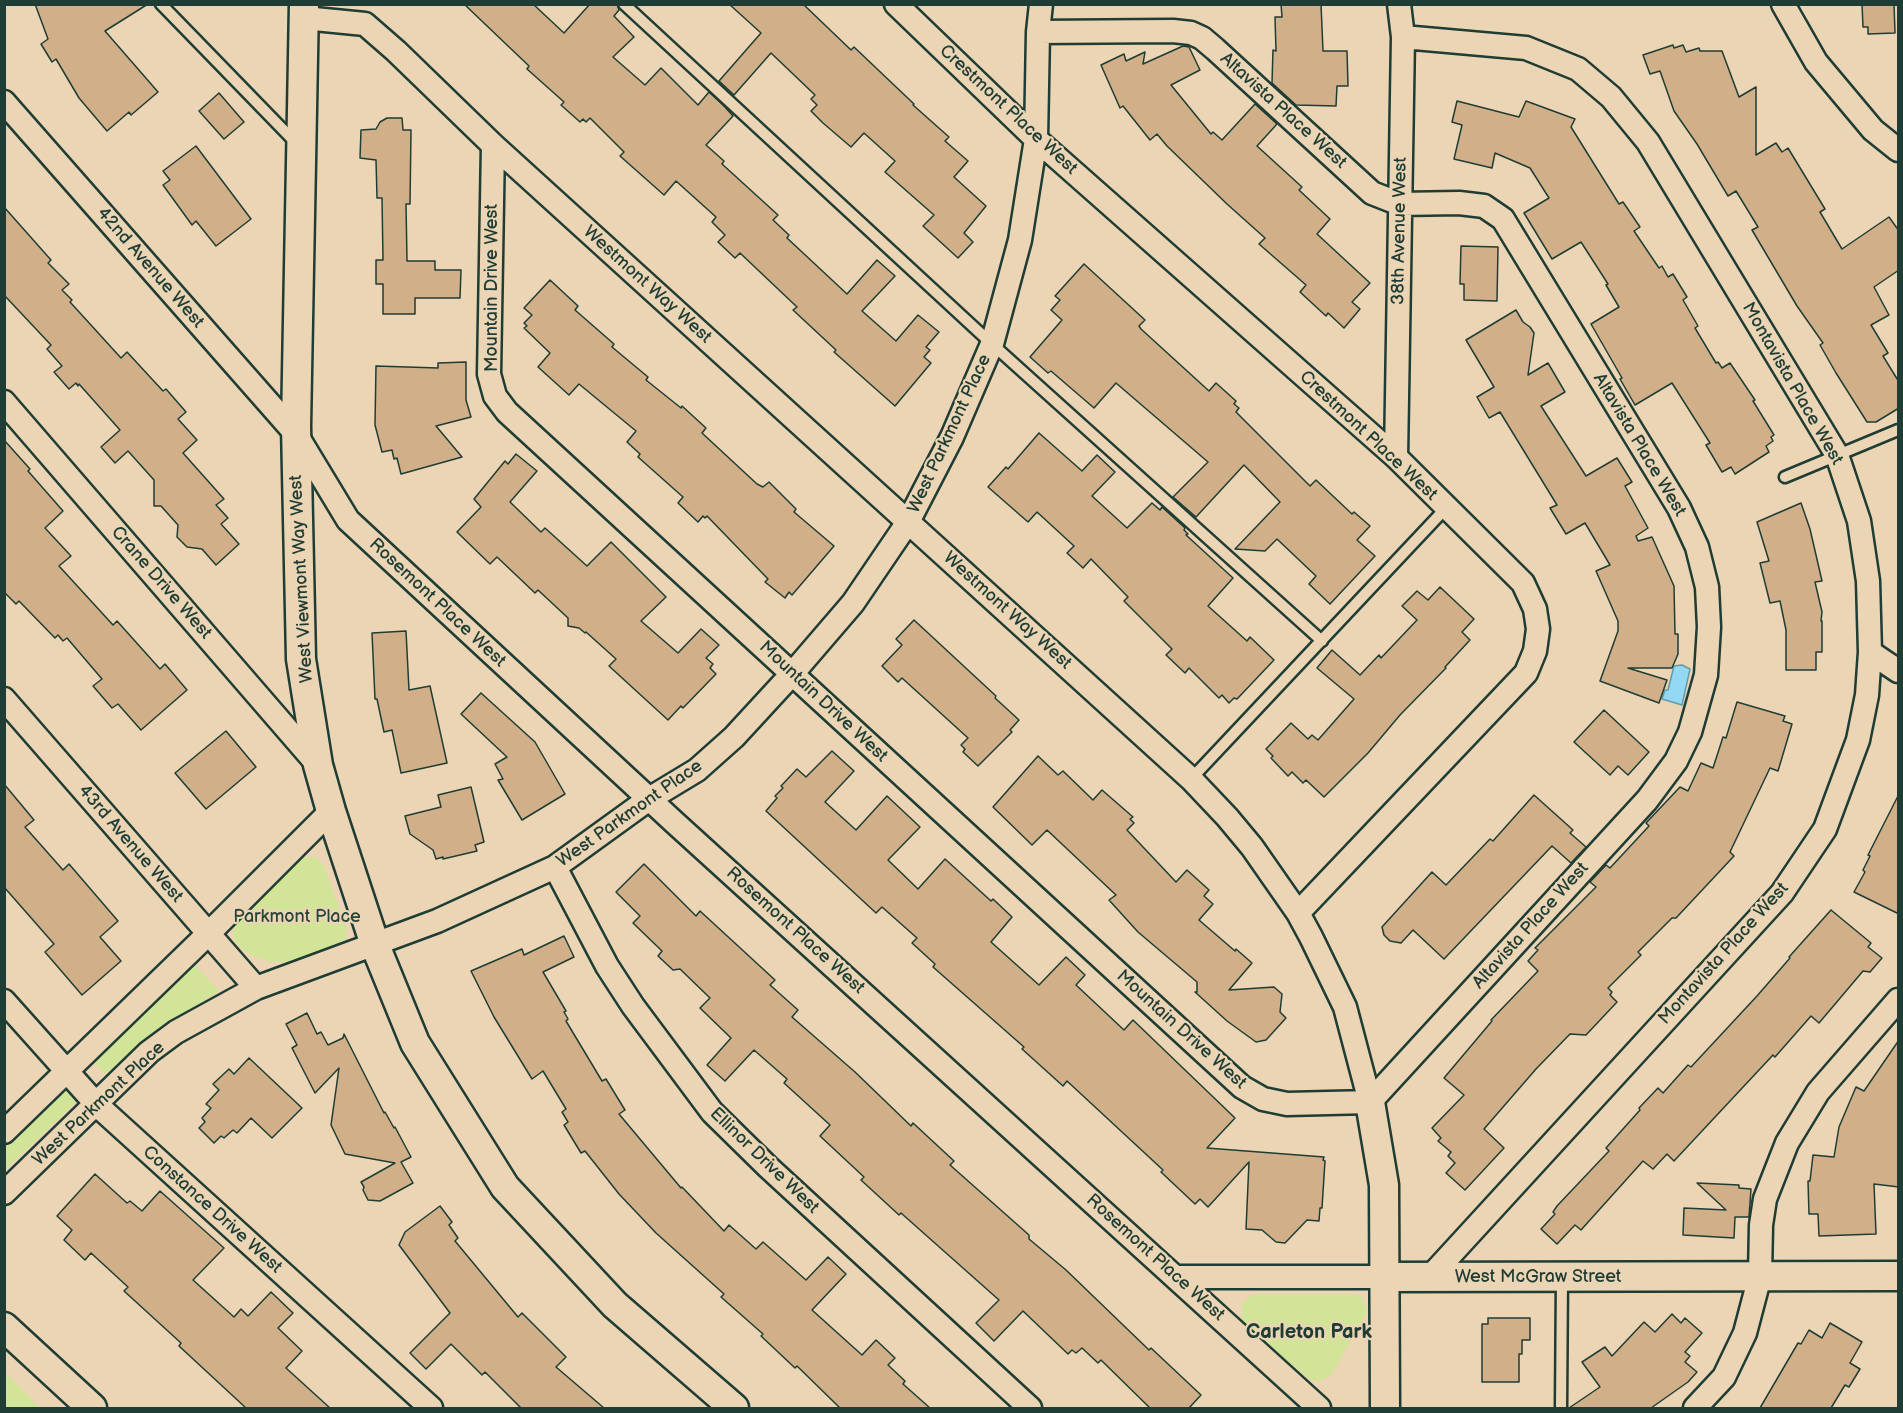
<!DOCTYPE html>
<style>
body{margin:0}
#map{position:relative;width:1903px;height:1413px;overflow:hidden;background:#ebd5b4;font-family:"Balsamiq Sans",sans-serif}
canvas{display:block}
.frame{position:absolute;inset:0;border:6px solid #1f3d34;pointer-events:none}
</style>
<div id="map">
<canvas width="1903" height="1413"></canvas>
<div class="frame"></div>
</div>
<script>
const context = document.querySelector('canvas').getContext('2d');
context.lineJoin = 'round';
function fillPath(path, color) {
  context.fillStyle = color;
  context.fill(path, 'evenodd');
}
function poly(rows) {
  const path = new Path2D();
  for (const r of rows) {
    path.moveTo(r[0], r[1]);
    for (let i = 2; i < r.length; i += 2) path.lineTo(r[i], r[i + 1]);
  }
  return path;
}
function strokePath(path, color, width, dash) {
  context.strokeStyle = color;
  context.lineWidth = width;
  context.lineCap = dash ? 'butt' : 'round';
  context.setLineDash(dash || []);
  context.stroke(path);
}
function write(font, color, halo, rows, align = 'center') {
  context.font = font + ' "Balsamiq Sans",sans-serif';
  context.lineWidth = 4.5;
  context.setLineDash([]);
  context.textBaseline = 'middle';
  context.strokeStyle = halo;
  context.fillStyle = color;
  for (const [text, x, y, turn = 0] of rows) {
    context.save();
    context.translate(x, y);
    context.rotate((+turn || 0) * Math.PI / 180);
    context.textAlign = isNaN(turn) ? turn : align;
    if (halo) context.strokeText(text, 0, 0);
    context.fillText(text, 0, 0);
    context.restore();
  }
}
fillPath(poly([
 [310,857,316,858,324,866,347,930,344,944,336,950,290,962,270,962,251,955,239,946,235,941,233,934,234,923,300,858],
 [194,964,219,991,149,1038,105,1074,93,1061],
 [65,1089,77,1101,5,1170,5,1148],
 [1257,1294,1354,1294,1362,1297,1367,1312,1332,1374,1320,1381,1310,1380,1245,1325,1242,1319,1242,1307,1244,1302,1249,1297],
 [4,1371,40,1408,41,1408,5,1408]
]), '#d2e498');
const water = poly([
 [1682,665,1690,669,1682,705,1662,699,1665,690,1668,690,1674,666,1682,665]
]);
fillPath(water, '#93d9f4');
strokePath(water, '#659ba7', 1.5);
const building = poly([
 [35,4,148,4,105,31,158,92,131,115,129,112,107,131,79,98,56,59,52,62,41,44,48,39,35,4],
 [464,4,533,4,564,33,590,4,617,4,619,10,614,16,634,37,613,57,645,85,661,68,698,105,709,92,724,106,733,116,706,145,724,161,722,164,778,215,773,220,789,235,787,238,847,294,877,260,895,276,862,311,896,341,918,315,939,332,926,347,930,350,924,357,931,363,895,406,834,352,836,350,793,310,797,307,740,253,735,258,718,242,725,235,712,222,716,217,676,181,664,195,620,156,624,152,590,118,586,122,583,119,580,122,561,105,564,102,527,69,529,66,464,4],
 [729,4,803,4,851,50,854,47,914,104,913,105,949,137,945,141,968,161,954,177,986,206,964,233,973,242,958,258,923,226,934,215,885,172,895,161,864,133,851,147,823,123,811,111,817,105,811,99,815,95,771,53,734,95,719,81,761,33,729,4],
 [1281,4,1321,4,1323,51,1347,51,1348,86,1337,86,1336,106,1296,105,1272,83,1273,50,1276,51,1275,17,1282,17,1281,4],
 [1862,4,1894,4,1895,33,1868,34,1868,27,1863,27,1862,4],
 [1673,45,1674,48,1683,45,1686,52,1699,48,1700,51,1722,51,1739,97,1756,87,1756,155,1776,143,1782,152,1788,148,1825,209,1820,212,1842,249,1889,217,1899,231,1899,270,1874,287,1889,315,1871,325,1888,353,1883,356,1899,382,1899,408,1876,422,1867,422,1836,373,1820,345,1823,343,1797,306,1752,230,1758,227,1736,191,1728,196,1697,144,1674,111,1660,71,1650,74,1643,55,1673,45],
 [1183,46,1189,47,1200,70,1171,85,1211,134,1213,132,1222,140,1255,104,1277,124,1257,146,1302,187,1299,190,1330,219,1317,234,1370,283,1352,302,1360,309,1344,328,1328,313,1326,316,1300,292,1306,285,1259,244,1265,238,1227,204,1167,146,1157,134,1150,140,1123,106,1120,108,1101,65,1124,54,1126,61,1145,52,1143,64,1183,46],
 [219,93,244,122,224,139,199,111,219,93],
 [1457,101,1519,117,1526,101,1575,119,1571,127,1619,204,1623,202,1640,227,1634,231,1659,268,1662,266,1668,277,1673,274,1687,297,1683,300,1698,326,1695,328,1716,363,1718,362,1722,368,1730,363,1755,400,1753,401,1774,435,1771,437,1773,441,1766,446,1769,452,1735,474,1731,467,1722,472,1706,445,1710,443,1672,383,1635,405,1620,379,1622,378,1591,324,1619,307,1606,285,1608,284,1581,242,1552,259,1524,213,1549,198,1530,168,1495,153,1492,168,1454,159,1462,125,1452,122,1457,101],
 [387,118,402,118,403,130,411,130,410,204,406,204,407,261,435,261,435,270,461,270,460,298,415,298,415,314,383,314,383,284,376,284,376,260,383,260,382,198,377,198,376,160,360,158,361,130,376,129,380,122,387,118],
 [196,146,251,219,216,246,196,221,192,225,163,185,170,180,163,171,196,146],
 [4,207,51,260,48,263,69,284,62,290,72,300,70,302,121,358,127,352,163,391,166,389,186,412,178,419,197,440,183,453,224,499,216,505,228,518,221,524,239,544,216,565,202,549,187,547,177,537,178,525,161,506,154,506,154,480,128,451,115,463,101,447,120,430,79,384,78,386,76,383,69,389,54,372,62,366,47,349,51,345,4,295,4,207],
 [1461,246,1498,247,1497,301,1464,300,1464,284,1460,284,1461,246],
 [1084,264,1145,320,1139,326,1141,329,1209,391,1216,383,1236,401,1234,404,1239,408,1236,412,1310,486,1316,480,1352,514,1354,512,1370,526,1357,540,1375,556,1330,604,1309,584,1316,576,1277,539,1265,551,1235,549,1280,502,1244,465,1196,517,1173,497,1208,462,1116,383,1094,408,1051,371,1048,373,1030,357,1062,320,1051,310,1060,300,1055,296,1084,264],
 [550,280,578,306,575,310,614,344,612,347,648,377,646,380,681,408,682,406,706,428,702,433,757,484,763,487,769,482,796,509,794,512,834,546,792,595,789,592,785,598,765,582,768,579,707,516,705,518,703,516,698,522,678,503,683,497,638,457,640,454,627,442,636,431,579,384,569,395,538,367,550,353,524,328,527,326,524,323,532,315,524,308,550,280],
 [1516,310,1523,322,1530,327,1534,333,1528,375,1548,363,1565,392,1541,406,1586,476,1617,458,1632,482,1625,486,1648,528,1636,536,1638,541,1652,537,1674,586,1675,634,1678,634,1678,654,1672,668,1628,668,1667,680,1659,703,1600,681,1618,631,1618,621,1596,571,1610,565,1585,523,1566,534,1550,508,1557,505,1500,412,1489,418,1477,397,1494,387,1466,340,1516,310],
 [466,362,466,400,471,417,436,426,462,457,401,474,397,458,394,459,392,450,382,452,375,425,376,366,438,368,438,363,466,362],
 [1039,433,1082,471,1097,455,1115,472,1092,496,1127,528,1152,503,1160,510,1162,507,1185,528,1184,530,1188,534,1186,535,1233,578,1208,606,1247,641,1250,637,1274,660,1237,699,1234,698,1229,703,1222,695,1219,698,1189,668,1185,673,1166,655,1172,649,1124,601,1128,597,1091,559,1083,568,1067,553,1074,546,1037,512,1028,522,988,487,1006,467,1008,469,1039,433],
 [4,440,30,469,28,471,63,511,45,528,71,556,59,566,113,625,117,621,160,669,165,664,187,690,141,730,118,704,112,708,93,686,102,679,67,638,63,641,58,635,55,638,19,601,16,604,4,592,4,440],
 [516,454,537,471,510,502,541,532,545,528,587,566,611,542,666,597,641,621,678,653,701,629,719,645,706,658,713,664,710,668,716,674,683,708,681,706,668,720,609,666,616,659,586,632,585,633,579,628,568,626,568,618,538,590,535,593,497,557,490,564,457,532,481,507,474,499,505,461,508,464,516,454],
 [1801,503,1810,529,1822,581,1815,582,1822,612,1821,621,1822,621,1822,652,1816,652,1816,670,1786,670,1786,630,1780,601,1770,603,1760,563,1769,561,1757,522,1801,503],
 [1440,587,1474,619,1462,632,1470,640,1445,667,1446,668,1400,715,1368,753,1324,797,1306,780,1303,783,1292,772,1288,776,1271,758,1273,756,1266,749,1291,723,1308,739,1312,735,1318,740,1354,699,1317,668,1332,650,1360,675,1379,655,1381,658,1417,620,1402,606,1417,591,1428,600,1440,587],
 [914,620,996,696,995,698,1019,720,1010,730,1012,732,978,766,963,752,965,749,961,745,968,738,902,678,898,682,882,666,902,645,896,639,914,620],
 [406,631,409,690,430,686,447,763,401,773,392,730,384,732,377,699,375,699,372,633,406,631],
 [481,693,535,742,565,794,522,820,498,780,503,779,495,764,507,757,461,714,481,693],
 [1737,702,1785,716,1783,721,1792,724,1778,771,1770,768,1730,852,1734,856,1676,918,1672,918,1638,952,1641,955,1608,988,1612,992,1610,995,1617,1002,1586,1035,1570,1034,1536,1069,1484,1129,1504,1148,1465,1190,1446,1173,1455,1163,1448,1156,1451,1152,1438,1141,1441,1138,1432,1128,1464,1095,1444,1078,1492,1021,1491,1020,1538,971,1528,961,1538,950,1535,948,1596,887,1590,882,1606,865,1610,868,1649,826,1646,823,1680,787,1688,791,1701,763,1713,768,1723,737,1726,738,1737,702],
 [1604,710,1649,752,1628,775,1618,766,1610,775,1574,742,1604,710],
 [226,731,256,767,206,809,175,773,226,731],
 [832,751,854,771,825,802,856,830,887,796,920,827,888,860,918,889,945,859,991,901,993,899,1012,917,991,942,1039,985,1066,957,1085,975,1076,985,1124,1030,1133,1020,1235,1118,1207,1148,1324,1157,1323,1160,1325,1161,1322,1208,1320,1208,1319,1221,1307,1220,1285,1243,1276,1242,1262,1230,1246,1229,1249,1162,1208,1207,1200,1199,1195,1204,1161,1172,1163,1170,1067,1081,1063,1086,1022,1049,1024,1047,933,967,935,964,912,943,917,938,882,907,876,913,766,811,777,798,775,796,783,788,781,786,797,769,806,777,832,751],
 [1038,756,1058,775,1063,771,1093,800,1102,790,1133,817,1130,819,1134,823,1127,830,1176,882,1187,870,1209,890,1204,896,1213,904,1199,920,1235,951,1236,949,1252,963,1229,990,1274,987,1282,994,1280,1012,1286,1018,1266,1040,1256,1042,1227,1021,1195,992,1197,992,1197,982,1138,932,1109,900,1116,895,1047,830,1032,845,993,807,1038,756],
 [4,784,34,820,25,827,63,870,69,864,118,921,100,937,121,961,82,995,45,952,54,944,4,887,4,784],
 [471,787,484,842,475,845,477,851,443,859,443,857,436,859,433,850,410,834,405,816,441,807,438,795,471,787],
 [1899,794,1899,914,1854,892,1865,872,1863,870,1870,856,1868,855,1899,794],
 [1534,795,1573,830,1570,833,1586,847,1571,863,1552,846,1444,959,1413,930,1401,943,1390,941,1384,935,1382,927,1432,872,1446,885,1490,839,1493,841,1534,795],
 [644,864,696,916,700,911,775,980,770,985,798,1010,792,1017,855,1072,911,1126,913,1123,954,1161,950,1165,1029,1235,1029,1239,1066,1270,1149,1350,1151,1348,1201,1395,1189,1408,1150,1408,1101,1360,1098,1363,1082,1348,1076,1353,1072,1350,1068,1354,1023,1311,994,1341,976,1323,999,1300,901,1213,899,1215,861,1180,864,1177,820,1136,830,1125,784,1083,787,1079,754,1050,725,1081,707,1065,731,1038,700,1008,710,998,680,969,673,970,658,956,662,951,633,923,640,916,616,892,644,864],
 [1831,910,1871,943,1868,947,1882,958,1870,972,1863,971,1819,1023,1811,1016,1775,1057,1773,1055,1674,1161,1667,1154,1653,1169,1643,1161,1581,1230,1575,1225,1557,1244,1541,1229,1555,1214,1553,1212,1557,1206,1609,1151,1606,1148,1640,1110,1639,1108,1658,1088,1663,1093,1688,1065,1691,1067,1757,996,1790,958,1789,957,1831,910],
 [564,936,574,957,543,972,566,1011,564,1012,568,1019,566,1021,602,1081,606,1079,625,1110,619,1114,681,1188,682,1187,724,1231,729,1225,756,1249,763,1242,806,1280,828,1257,846,1274,812,1310,862,1355,876,1340,895,1358,888,1365,905,1381,903,1384,930,1408,840,1408,797,1366,795,1368,761,1336,763,1334,721,1297,724,1294,656,1233,619,1194,585,1151,581,1153,564,1125,568,1122,562,1112,566,1109,543,1071,532,1079,494,1017,471,971,522,949,524,955,564,936],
 [307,1013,317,1034,321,1032,328,1045,343,1038,344,1034,384,1113,385,1112,394,1128,395,1127,411,1157,401,1162,413,1183,380,1201,368,1200,363,1190,364,1187,361,1182,395,1163,345,1154,331,1125,339,1068,315,1093,292,1048,297,1045,286,1024,307,1013],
 [1899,1040,1899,1187,1874,1184,1876,1234,1819,1236,1818,1214,1809,1214,1808,1181,1810,1181,1813,1155,1834,1157,1839,1127,1856,1087,1864,1091,1899,1040],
 [249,1058,302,1108,272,1138,251,1118,237,1133,233,1130,224,1138,221,1136,214,1143,199,1128,205,1122,202,1118,211,1108,206,1104,219,1090,213,1084,229,1069,234,1074,249,1058],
 [95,1174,127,1203,130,1201,142,1211,160,1191,224,1248,193,1280,234,1317,241,1309,248,1316,271,1292,293,1313,278,1328,302,1351,286,1368,330,1408,246,1408,179,1346,181,1343,124,1291,128,1287,91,1253,85,1260,64,1240,72,1230,57,1216,95,1174],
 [1697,1183,1739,1185,1739,1188,1751,1189,1749,1217,1735,1217,1734,1238,1683,1235,1684,1208,1726,1210,1697,1183],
 [440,1206,452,1222,449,1225,458,1238,455,1241,518,1317,522,1313,566,1357,556,1367,604,1408,521,1408,485,1372,482,1375,451,1344,426,1369,410,1353,450,1313,399,1245,405,1232,440,1206],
 [1672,1314,1681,1323,1685,1318,1702,1333,1685,1352,1690,1356,1685,1362,1697,1372,1688,1382,1651,1408,1569,1408,1600,1387,1582,1362,1605,1347,1612,1356,1644,1322,1655,1332,1672,1314],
 [1488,1318,1530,1318,1530,1340,1522,1340,1522,1354,1519,1354,1519,1382,1482,1382,1482,1324,1488,1324,1488,1318],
 [1830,1323,1862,1342,1850,1363,1860,1369,1849,1387,1845,1385,1831,1408,1760,1408,1798,1343,1801,1344,1809,1330,1822,1338,1830,1323]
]);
fillPath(building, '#d0af89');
strokePath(building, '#1f3d34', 1.5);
const service = poly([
 [161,4,297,144],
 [624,4,992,344,1322,641],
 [1785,477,1898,430],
 [1191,779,1446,508],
 [1561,1408,1562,1277]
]);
const minor = poly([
 [896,4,1036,139,1396,457,1523,583,1535,609,1538,629,1535,651,1526,673,1298,913],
 [1783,4,1816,62,1873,130,1898,150],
 [304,18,365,24,396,51,493,145,1191,779,1227,817,1252,847,1298,913,1311,937,1345,1007,1370,1102],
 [1038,32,1173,31,1191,33,1202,38,1215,49,1372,193,1400,204,1459,203,1484,206,1503,219,1679,508,1697,547,1707,587,1709,627,1706,675,1690,732,1676,761,1647,800,1370,1102],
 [1403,37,1526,48,1578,69,1611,97,1648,142,1837,455,1859,521,1868,581,1870,652,1867,695,1858,740,1825,829,1782,893,1430,1277],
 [4,102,296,434,348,520,674,822,1319,1408],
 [493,145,489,374,495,396,507,412,1242,1087,1263,1099,1287,1104,1370,1102],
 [4,402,318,765],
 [1396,457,1403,37,1399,4],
 [1870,652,1898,671],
 [4,699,256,988],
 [555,867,607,966,633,1006,712,1112,768,1167,1030,1408],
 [4,1001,97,1105,431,1408],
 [4,1132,208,934,331,811],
 [4,1193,149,1052,176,1032,256,988,437,921,555,867,649,799,697,770,734,737,792,674,853,603,908,522,952,437,992,344,1020,240,1036,139,1038,32,1041,4],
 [1177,1277,1384,1277],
 [1695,1408,1724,1377,1745,1333,1760,1276,1761,1225,1765,1199,1787,1143,1818,1092,1898,1000]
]);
const tertiary = poly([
 [304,4,296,426,301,659,318,765,331,811,375,945,415,1043,505,1187,615,1305,734,1408],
 [1370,1102,1384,1185,1385,1408],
 [1384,1277,1898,1276],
 [4,1327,92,1408]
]);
strokePath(service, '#1f3d34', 15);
strokePath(minor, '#1f3d34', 27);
strokePath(tertiary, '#1f3d34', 33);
strokePath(service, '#ebd5b4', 10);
strokePath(minor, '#ebd5b4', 22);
strokePath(tertiary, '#ebd5b4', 28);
write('18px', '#1f3d34', '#ebd5b4', [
 ["Crestmont Place West",1008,110,43],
 ["Altavista Place West",1283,111,42],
 ["38th Avenue West",1400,231,-89],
 ["42nd Avenue West",150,268,49],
 ["Westmont Way West",647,285,42],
 ["Mountain Drive West",492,288,-90],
 ["Montavista Place West",1792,384,60],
 ["West Parkmont Place",950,434,-65],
 ["Crestmont Place West",1368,436,43],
 ["Altavista Place West",1639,445,59],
 ["West Viewmont Way West",302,579,-93],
 ["Crane Drive West",161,583,49],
 ["Rosemont Place West",437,603,43],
 ["Westmont Way West",1007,611,42],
 ["Mountain Drive West",823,702,43],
 ["West Parkmont Place",630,814,-35],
 ["43rd Avenue West",130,844,49],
 ["Altavista Place West",1531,926,-48],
 ["Rosemont Place West",795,931,42],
 ["Montavista Place West",1724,954,-48],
 ["Mountain Drive West",1181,1030,42],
 ["West Parkmont Place",99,1104,-43],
 ["Ellinor Drive West",764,1161,44],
 ["Constance Drive West",212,1210,42],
 ["Rosemont Place West",1155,1258,42],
 ["West McGraw Street",1538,1277]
]);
write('18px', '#284539', '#ebd5b4', [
 ["Parkmont Place",297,917]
]);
write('bold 20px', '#1f3d34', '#ebd5b4', [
 ["Carleton Park",1309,1333]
]);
</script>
